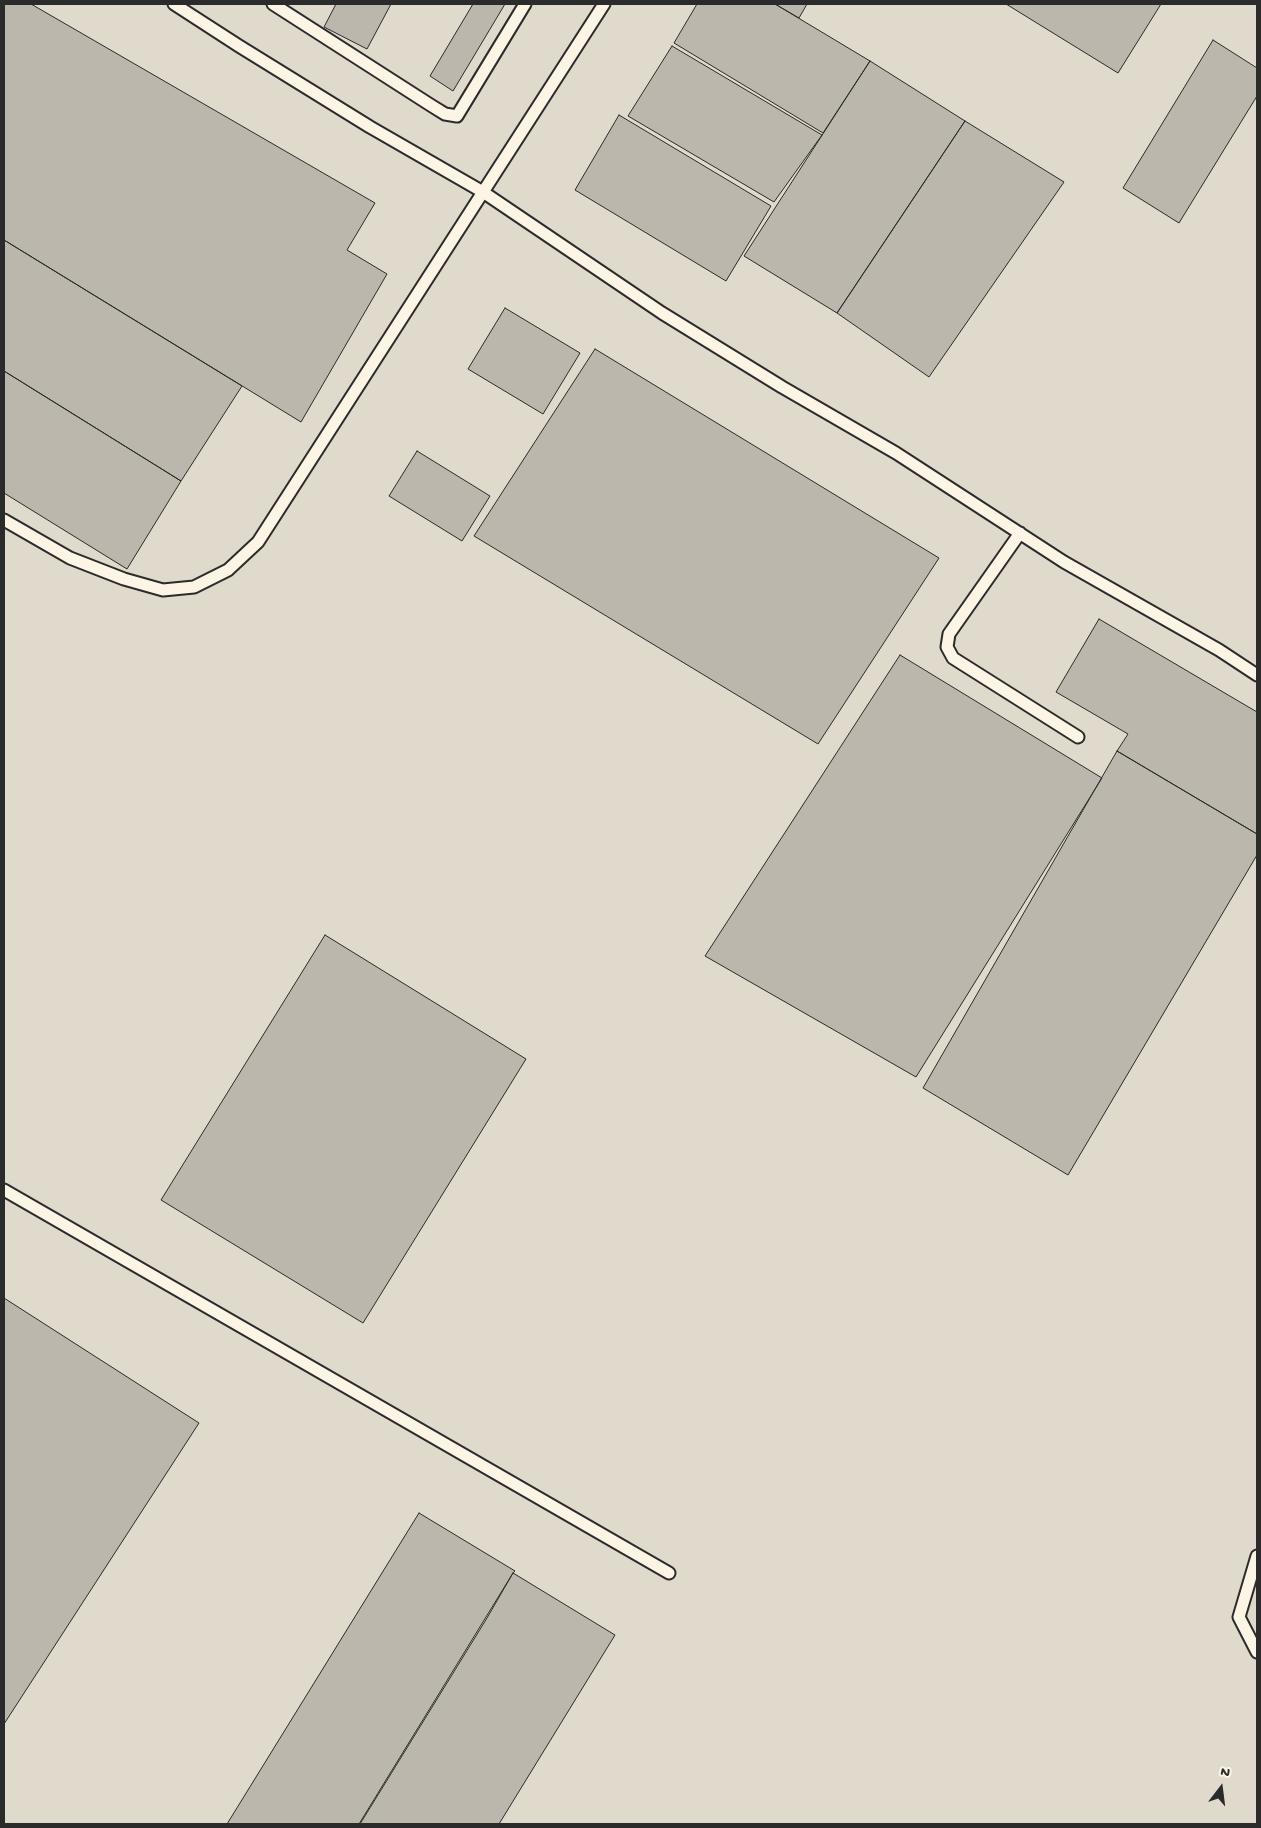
<!DOCTYPE html>
<style>
body{margin:0}
#map{position:relative;width:1261px;height:1828px;overflow:hidden;background:#efe9da;font-family:"Gochi Hand",sans-serif}
canvas{display:block}
.frame{position:absolute;inset:0;border:5px solid #2b2b2b;pointer-events:none}
.north{position:absolute;left:1196px;top:1763px;width:50px;height:50px;-webkit-text-stroke:4px #fcf5e5;paint-order:stroke;rotate:15deg;font-size:14px;font-weight:700;line-height:20px;text-align:center;color:#2b2b2b}
.north::after{content:'';display:block;margin:auto;width:18px;height:22px;background:#2b2b2b;clip-path:polygon(50% 0,100% 100%,50% 72%,0 100%)}
</style>
<div id="map">
<canvas width="1261" height="1828"></canvas>
<div class="frame"></div>
<div class="north">N</div>
</div>
<script>
const context = document.querySelector('canvas').getContext('2d');
context.lineJoin = 'round';
function fillPath(path, color) {
  context.fillStyle = color;
  context.fill(path, 'evenodd');
}
function poly(rows) {
  const path = new Path2D();
  for (const r of rows) {
    path.moveTo(r[0], r[1]);
    for (let i = 2; i < r.length; i += 2) path.lineTo(r[i], r[i + 1]);
  }
  return path;
}
function strokePath(path, color, width, dash) {
  context.strokeStyle = color;
  context.lineWidth = width;
  context.lineCap = dash ? 'butt' : 'round';
  context.setLineDash(dash || []);
  context.stroke(path);
}
fillPath(poly([
 [4,4,1257,4,1257,1824,4,1824]
]), '#e0dacc');
const building = poly([
 [4,4,31,4,375,203,347,250,387,274,301,422,4,240,4,4],
 [336,4,391,4,367,49,324,27,336,4],
 [473,4,505,4,453,91,430,76,473,4],
 [697,4,775,4,870,61,823,133,674,43,697,4],
 [775,4,807,4,799,18,775,4],
 [1006,4,1161,4,1118,73,1006,4],
 [1213,40,1257,68,1257,96,1179,223,1123,188,1213,40],
 [672,46,822,135,774,202,628,116,672,46],
 [870,61,965,121,837,313,744,256,870,61],
 [619,115,771,206,726,281,575,190,619,115],
 [965,121,1064,182,929,377,837,313,965,121],
 [4,240,242,386,181,481,4,371,4,240],
 [505,308,580,353,543,414,468,369,505,308],
 [595,349,939,558,818,744,474,536,595,349],
 [4,371,181,481,127,569,4,493,4,371],
 [417,451,490,496,462,541,389,496,417,451],
 [1099,619,1257,712,1257,834,1117,751,1128,734,1056,692,1099,619],
 [900,655,1102,778,916,1077,705,956,900,655],
 [1117,751,1257,834,1257,855,1068,1175,923,1088,1117,751],
 [325,935,526,1059,363,1323,161,1200,325,935],
 [4,1298,199,1423,4,1724,4,1298],
 [419,1513,515,1571,513,1573,487,1618,360,1824,227,1824,419,1513],
 [513,1573,615,1635,499,1824,359,1824,513,1573]
]);
fillPath(building, '#bcb7ac');
strokePath(building, '#2b2b2b', 1);
const lane = poly([
 [273,4,432,106,445,114,457,116,525,4],
 [604,4,483,192,662,313,782,387,896,453,1064,562,1219,650,1257,675],
 [4,520,70,558,124,579,163,590,194,587,228,570,258,542,483,192,370,127,239,46,174,4],
 [1020,533,949,634,947,647,953,658,1078,737],
 [4,1190,669,1573],
 [1257,1556,1239,1617,1257,1652]
]);
strokePath(lane, '#2b2b2b', 15);
strokePath(lane, '#fcf5e5', 11);
</script>
